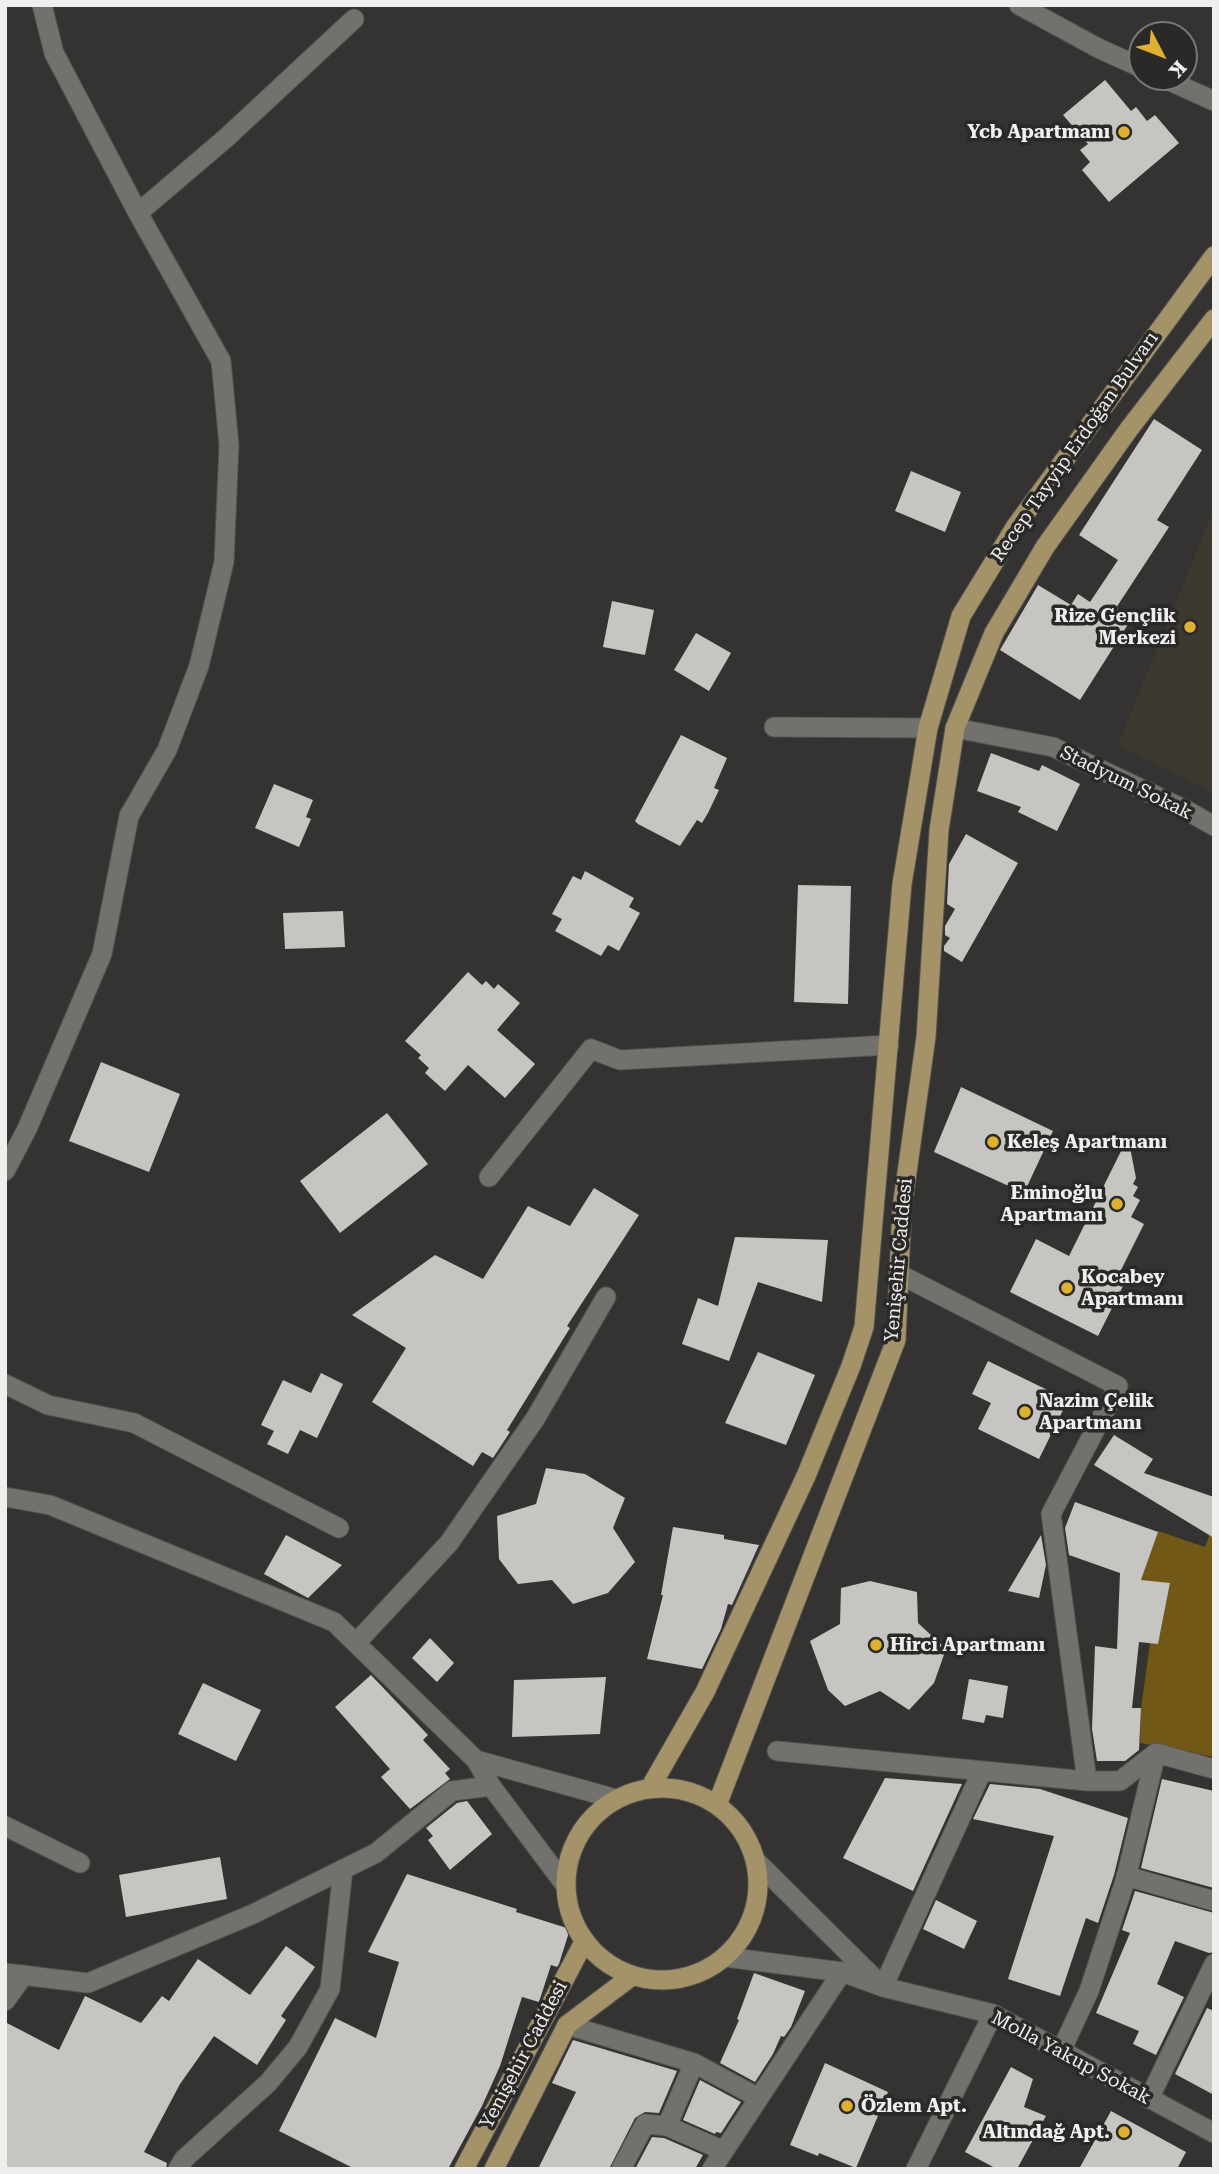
<!DOCTYPE html>
<meta charset="utf-8">
<style>
body{margin:0}
#map{position:relative;width:1219px;height:2174px;overflow:hidden;background:#343331;font-family:"Roboto Serif",serif}
canvas{display:block}
.frame{position:absolute;inset:0;border:7px solid #f0efed;pointer-events:none}
.north{position:absolute;left:1128px;top:21px;width:70px;height:70px;box-sizing:border-box;background:#2a2927;border:2px solid #797876;border-radius:50%;rotate:132deg;font-size:19px;font-weight:700;line-height:28px;text-align:center;color:#f0efed}
.north::after{content:'';display:block;margin:auto;width:24px;height:32px;background:#deb133;clip-path:polygon(50% 0,100% 100%,50% 72%,0 100%)}
</style>
<div id="map">
<canvas width="1219" height="2174"></canvas>
<div class="frame"></div>
<div class="north">K</div>
</div>
<script>
const context = document.querySelector('canvas').getContext('2d');
context.lineJoin = 'round';
function fillPath(path, color) {
  context.fillStyle = color;
  context.fill(path, 'evenodd');
}
function poly(rows) {
  const path = new Path2D();
  for (const r of rows) {
    if (r.length === 3) {
      path.moveTo(r[0] + r[2], r[1]);
      path.arc(r[0], r[1], r[2], 0, 2 * Math.PI);
      continue;
    }
    path.moveTo(r[0], r[1]);
    for (let i = 2; i < r.length; i += 2) path.lineTo(r[i], r[i + 1]);
  }
  return path;
}
function strokePath(path, color, width, dash) {
  context.strokeStyle = color;
  context.lineWidth = width;
  context.lineCap = dash ? 'butt' : 'round';
  context.setLineDash(dash || []);
  context.stroke(path);
}
function write(font, color, halo, rows, align = 'center') {
  context.font = font + ' "Roboto Serif",serif';
  context.lineWidth = 7;
  context.setLineDash([]);
  context.textBaseline = 'middle';
  context.strokeStyle = halo;
  context.fillStyle = color;
  for (const [text, x, y, turn = 0] of rows) {
    context.save();
    context.translate(x, y);
    context.rotate((+turn || 0) * Math.PI / 180);
    context.textAlign = isNaN(turn) ? turn : align;
    if (halo) context.strokeText(text, 0, 0);
    context.fillText(text, 0, 0);
    context.restore();
  }
}
fillPath(poly([
 [1214,509,1214,793,1118,745]
]), '#3d3931');
fillPath(poly([
 [1214,1523,1214,1757,1140,1743,1141,1708,1150,1643,1158,1643,1170,1584,1141,1580,1158,1531,1205,1547]
]), '#715816');
fillPath(poly([
 [1105,80,1131,111,1136,107,1147,121,1155,115,1179,143,1109,202,1082,170,1090,162,1080,150,1088,144,1063,115],
 [1154,419,1202,450,1157,520,1169,527,1116,608,1132,618,1080,700,1000,650,1038,585,1071,605,1078,594,1090,602,1118,560,1079,535],
 [911,471,961,492,945,532,895,511],
 [612,601,654,610,645,655,603,647],
 [696,633,731,653,709,691,674,670],
 [681,735,727,758,714,788,719,790,708,813,702,823,697,820,680,846,638,824,635,821],
 [991,753,1039,771,1042,765,1080,784,1057,831,1018,812,1021,807,977,791],
 [274,784,313,800,306,817,311,819,299,847,255,828],
 [966,834,1018,863,962,962,944,951,944,946,950,938,945,935,945,926,955,909,947,904,949,864],
 [585,871,634,898,629,907,640,913,619,951,608,945,601,956,555,931,562,919,552,914,573,876,581,880],
 [798,885,851,886,848,1004,794,1002],
 [343,911,345,947,285,949,283,913],
 [468,972,482,985,486,981,494,989,498,984,520,1003,497,1030,535,1064,505,1098,468,1065,445,1091,425,1073,429,1068,418,1058,421,1055,405,1041],
 [101,1062,180,1094,149,1172,69,1141],
 [961,1087,1053,1131,1024,1193,934,1152],
 [387,1113,428,1164,340,1233,300,1181],
 [1128,1137,1136,1178,1133,1184,1138,1187,1133,1196,1140,1200,1131,1217,1144,1224,1116,1280,1124,1284,1098,1336,1010,1292,1036,1239,1069,1256],
 [594,1188,639,1215,567,1326,570,1328,507,1430,510,1432,493,1458,482,1452,473,1466,372,1402,406,1348,352,1315,435,1255,483,1279,528,1206,570,1226],
 [735,1237,828,1240,822,1302,758,1282,729,1361,682,1344,698,1298,718,1306],
 [758,1352,815,1375,786,1445,725,1423],
 [988,1361,1068,1400,1039,1459,978,1429,991,1403,972,1394],
 [321,1373,343,1384,317,1438,300,1430,288,1454,267,1444,274,1431,261,1425,283,1380,311,1393],
 [1114,1435,1153,1459,1144,1473,1214,1497,1214,1538,1094,1465],
 [546,1468,585,1474,625,1498,613,1528,635,1562,608,1593,573,1604,552,1580,518,1584,499,1559,497,1516,536,1504],
 [1075,1502,1158,1532,1141,1580,1170,1583,1158,1644,1139,1642,1132,1708,1141,1708,1139,1750,1125,1761,1097,1761,1092,1729,1095,1646,1117,1649,1120,1573,1069,1555,1065,1528],
 [673,1527,724,1535,724,1539,759,1545,732,1605,728,1604,721,1629,702,1669,647,1659,663,1595,661,1595],
 [286,1535,342,1565,308,1598,264,1574],
 [1041,1535,1046,1565,1039,1598,1008,1591],
 [870,1581,917,1592,918,1623,946,1649,934,1683,909,1710,880,1691,845,1706,828,1690,810,1641,840,1624,841,1588],
 [430,1638,454,1663,437,1682,412,1658],
 [371,1675,428,1735,423,1740,450,1769,445,1773,450,1779,410,1809,381,1777,390,1769,335,1707],
 [606,1677,600,1734,512,1737,514,1680],
 [969,1679,1008,1686,1003,1718,986,1715,984,1723,962,1719],
 [203,1683,261,1710,236,1761,178,1734],
 [885,1778,962,1784,913,1891,843,1858],
 [1162,1779,1214,1791,1214,1888,1141,1868],
 [990,1784,1040,1789,1128,1818,1114,1875,1098,1923,1086,1918,1060,1996,1008,1979,1054,1836,973,1819],
 [467,1801,492,1834,450,1870,428,1840,433,1836,426,1828,457,1803],
 [220,1857,227,1899,126,1917,119,1875],
 [407,1874,517,1909,516,1912,570,1929,559,1964,557,1967,551,1965,539,2002,522,1997,500,2066,482,2106,448,2169,355,2169,279,2131,335,2018,376,2038,399,1962,368,1952],
 [1135,1891,1214,1913,1214,1952,1209,1953,1175,1941,1157,1984,1184,1997,1156,2055,1133,2044,1139,2031,1096,2013,1130,1933,1122,1930],
 [936,1900,977,1921,964,1949,923,1929],
 [286,1946,315,1967,281,2016,286,2020,257,2065,214,2036,180,2084,144,2152,167,2163,166,2169,5,2169,5,2022,59,2050,85,1996,141,2023,162,1996,169,2001,198,1959,250,1995],
 [754,1973,805,1991,791,2027,784,2037,781,2036,773,2054,755,2082,720,2063,739,2020,737,2019],
 [1207,2008,1214,2011,1214,2095,1175,2074],
 [573,2040,677,2071,659,2113,645,2112,635,2118,609,2169,538,2169,576,2092,552,2083],
 [825,2063,888,2092,856,2168,819,2153,818,2156,790,2145],
 [1011,2067,1033,2079,1024,2107,1046,2116,1017,2169,997,2169,965,2152],
 [700,2080,741,2102,721,2133,716,2132,715,2134,683,2120],
 [1111,2111,1186,2152,1177,2169,1079,2169],
 [652,2137,664,2138,703,2155,695,2169,635,2169]
]), '#c7c5c2');
const minor = poly([
 [1019,5,1098,48,1142,68],
 [1161,77,1214,101],
 [138,213,226,138,354,19],
 [774,727,928,728],
 [955,728,1053,747,1186,810,1214,826],
 [5,1171,27,1129,102,954,129,816,167,750,199,666,224,562,229,445,221,361,138,213,54,53,42,5],
 [489,1177,591,1049,620,1060,889,1045],
 [899,1274,1118,1386,1051,1514,1087,1781],
 [5,1384,48,1405,134,1423,339,1528],
 [5,1497,50,1505,334,1622,476,1760],
 [356,1643,449,1543,535,1419,606,1297],
 [777,1751,1087,1781,1120,1781,1156,1753],
 [5,1826,80,1863],
 [756,1861,883,1987,982,1771],
 [1126,1876,1214,1901],
 [566,1886,491,1786,476,1760,616,1799],
 [725,1957,842,1972,883,1987,993,2014,1214,2133],
 [5,1973,88,1983,253,1914,376,1853,452,1791,491,1786],
 [567,2025,694,2063],
 [1061,2051,1089,1991,1126,1878,1156,1753,1214,1769],
 [1149,2099,1214,1964],
 [724,2151,667,2126,694,2063,759,2098],
 [178,2169,184,2159,268,2083,298,2047,330,1989,343,1869],
 [621,2169,645,2124,667,2126],
 [712,2169,842,1972],
 [916,2169,993,2014]
]);
const tertiary = poly([
 [5,2001,24,1975]
]);
const primary = poly([
 [650,1788,705,1692,806,1476,851,1366,864,1327,902,884,928,728,961,616,1016,526,1214,256],
 [662,1884,96],
 [717,1805,896,1340,902,1208,926,1037,939,830,955,728,994,633,1045,547,1129,429,1214,319],
 [464,2169,584,1942],
 [494,2169,567,2025,632,1976]
]);
strokePath(minor, '#535250', 21);
strokePath(tertiary, '#535250', 21);
strokePath(primary, '#535250', 21);
strokePath(minor, '#73716e', 19);
strokePath(tertiary, '#73716e', 19);
strokePath(primary, '#a49269', 19);
for (const [x, y, r, color] of [
 [1124,132,7,"#deb133"],
 [1190,627,7,"#deb133"],
 [993,1142,7,"#deb133"],
 [1117,1204,7,"#deb133"],
 [1067,1288,7,"#deb133"],
 [1025,1412,7,"#deb133"],
 [876,1645,7,"#deb133"],
 [847,2106,7,"#deb133"],
 [1124,2132,7,"#deb133"]
]) {
  const dot = new Path2D();
  dot.arc(x, y, r, 0, 2 * Math.PI);
  context.fillStyle = color;
  context.fill(dot);
  strokePath(dot, '#2a2927', 2.5);
}
write('bold 19px', '#f0efed', '#2a2927', [
 ["Ycb Apartmanı",1110,132,"right"],
 ["Rize Gençlik",1176,616,"right"],
 ["Merkezi",1176,638,"right"],
 ["Keleş Apartmanı",1007,1142],
 ["Eminoğlu",1103,1193,"right"],
 ["Apartmanı",1103,1215,"right"],
 ["Kocabey",1081,1277],
 ["Apartmanı",1081,1299],
 ["Nazim Çelik",1039,1401],
 ["Apartmanı",1039,1423],
 ["Hirci Apartmanı",890,1645],
 ["Özlem Apt.",861,2106],
 ["Altındağ Apt.",1110,2132,"right"]
], 'left');
write('19px', '#f0efed', '#2a2927', [
 ["Recep Tayyip Erdoğan Bulvarı",1075,447,-55],
 ["Stadyum Sokak",1126,783,26],
 ["Yenişehir Caddesi",899,1260,-85],
 ["Yenişehir Caddesi",524,2055,-62],
 ["Molla Yakup Sokak",1071,2058,28]
]);
</script>
